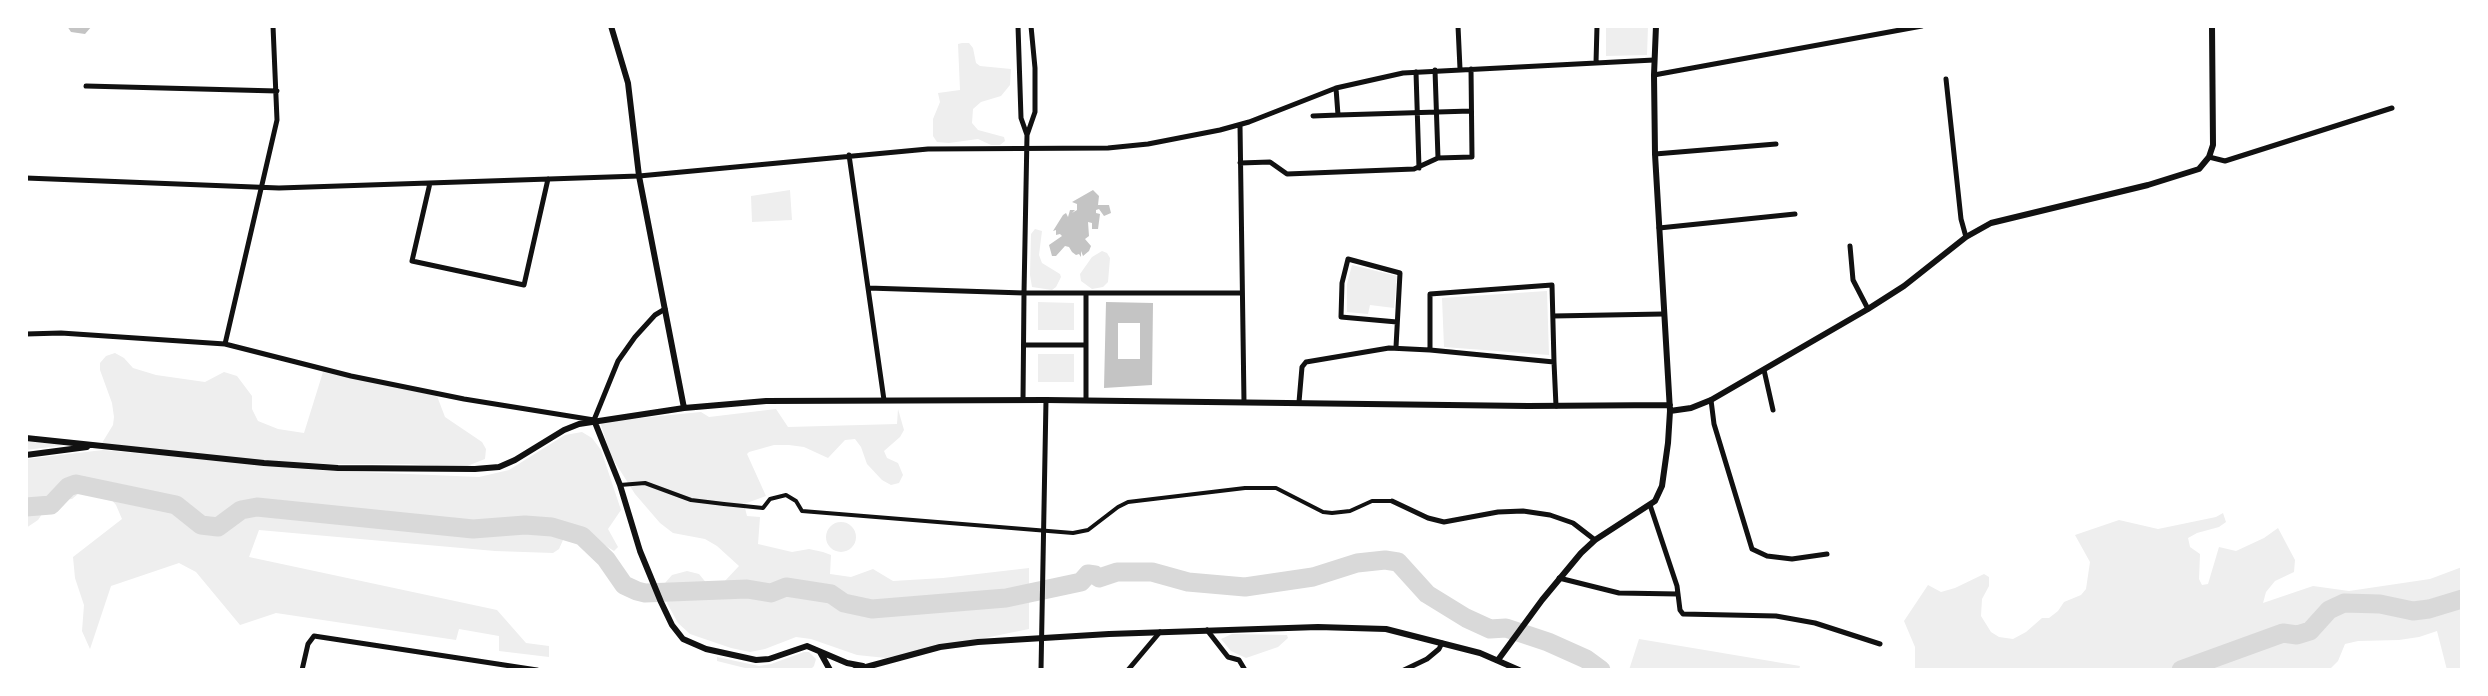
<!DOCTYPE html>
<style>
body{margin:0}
#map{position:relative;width:2488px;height:696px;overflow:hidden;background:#fff;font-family:Ubuntu,sans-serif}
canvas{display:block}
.frame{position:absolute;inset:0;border:28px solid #fff;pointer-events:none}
</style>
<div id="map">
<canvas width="2488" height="696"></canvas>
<div class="frame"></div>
</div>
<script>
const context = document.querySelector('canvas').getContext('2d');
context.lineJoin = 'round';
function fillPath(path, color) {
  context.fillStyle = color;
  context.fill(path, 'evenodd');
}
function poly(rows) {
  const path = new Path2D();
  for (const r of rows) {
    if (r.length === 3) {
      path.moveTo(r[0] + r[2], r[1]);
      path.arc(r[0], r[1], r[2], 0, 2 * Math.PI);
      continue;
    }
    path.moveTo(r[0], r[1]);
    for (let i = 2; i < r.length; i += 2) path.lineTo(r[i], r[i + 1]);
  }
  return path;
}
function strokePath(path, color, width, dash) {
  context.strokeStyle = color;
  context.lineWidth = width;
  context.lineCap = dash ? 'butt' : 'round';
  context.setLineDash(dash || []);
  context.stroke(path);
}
fillPath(poly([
 [1606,26,1648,26,1647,55,1606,56],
 [962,43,969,43,973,48,976,63,980,66,1011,69,1010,85,1001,96,981,102,973,109,972,123,978,130,1004,137,1005,141,1000,145,991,145,978,139,949,143,937,142,933,136,933,119,940,102,938,93,960,90,958,44],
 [790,190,792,220,752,222,751,196],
 [1035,229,1042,231,1039,255,1042,263,1060,274,1061,277,1056,287,1052,290,1032,287,1030,275,1031,234],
 [1102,251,1107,253,1110,258,1108,282,1103,287,1092,289,1081,281,1080,274,1092,257],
 [1352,265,1397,276,1394,308,1370,305,1368,314,1347,312,1347,284],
 [1547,291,1549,355,1444,347,1442,298],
 [1038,302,1074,303,1074,330,1038,330],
 [115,353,124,358,133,368,156,375,205,382,224,372,237,376,252,396,252,409,258,421,278,429,304,433,323,372,437,396,445,417,482,442,486,449,485,459,462,468,410,464,329,464,223,458,102,443,113,425,114,417,112,403,100,370,100,363,106,356],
 [1038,354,1074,354,1074,382,1038,382],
 [776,409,788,427,897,424,898,409,904,430,900,437,884,451,887,458,898,463,903,475,899,483,891,485,882,480,867,464,861,447,855,439,845,440,828,458,804,447,789,445,774,445,749,452,747,454,766,496,744,504,747,516,760,517,758,544,792,552,809,549,823,552,831,555,830,574,851,577,873,569,893,581,943,578,1029,568,1029,629,886,658,857,655,811,639,796,637,765,649,750,652,731,648,690,634,678,623,667,603,665,583,672,575,687,571,699,574,708,585,723,583,739,566,717,546,705,539,673,533,660,523,635,494,611,456,600,422,701,412,709,417],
 [582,432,592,438,601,450,621,510,608,529,618,547,614,551,592,537,563,540,559,549,553,553,495,551,259,530,249,557,497,610,526,643,549,646,549,657,499,651,499,636,459,629,456,640,276,613,240,625,196,572,179,563,111,586,90,649,82,631,84,605,75,578,73,557,122,519,116,505,110,498,91,491,78,494,72,499,63,500,53,498,38,520,26,528,26,459,103,450,314,470,479,477,509,470,565,435],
 [26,441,66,445,26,450],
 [2223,513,2226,522,2219,527,2197,533,2188,538,2190,547,2200,554,2199,579,2202,585,2208,584,2219,547,2236,551,2264,538,2278,528,2295,560,2294,572,2275,581,2266,592,2263,603,2313,586,2349,591,2430,579,2462,567,2462,670,2447,670,2437,631,2419,637,2399,640,2358,641,2345,644,2338,661,2329,670,1915,670,1915,647,1904,621,1928,585,1941,592,1955,588,1984,574,1989,577,1989,586,1982,599,1981,616,1991,632,1999,637,2013,639,2026,632,2042,618,2049,618,2058,611,2064,602,2081,595,2086,589,2090,562,2075,535,2119,520,2158,529,2216,517],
 [841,537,15],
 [1232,634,1287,635,1288,638,1278,647,1246,658,1231,651,1221,639],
 [1639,639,1800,666,1799,670,1629,670],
 [804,652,809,652,816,659,814,666,810,670,753,670,717,661,717,657,759,666,771,664]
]), '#eee');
strokePath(poly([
 [26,507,51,505,68,487,76,484,176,505,201,525,218,527,241,510,257,507,473,529,525,525,552,527,582,536,606,559,624,585,637,591,645,593,747,589,771,593,786,587,831,594,844,603,872,609,1006,598,1081,582,1088,574,1095,575,1099,578,1117,572,1152,572,1188,582,1245,587,1313,577,1357,563,1385,560,1398,562,1427,594,1466,618,1490,629,1506,628,1548,642,1586,659,1601,670],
 [2181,670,2283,633,2297,635,2310,631,2329,610,2344,603,2380,604,2413,611,2429,609,2462,599]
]), '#d9d9d9', 19);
fillPath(poly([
 [67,26,92,26,85,34,71,32],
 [1093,190,1099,196,1098,205,1109,205,1111,213,1104,216,1099,209,1096,210,1096,213,1100,214,1098,229,1092,229,1092,223,1088,222,1089,236,1085,239,1091,246,1089,251,1083,256,1081,251,1081,257,1079,254,1076,255,1072,252,1069,247,1065,246,1056,256,1052,256,1049,245,1062,236,1060,234,1056,235,1056,230,1053,231,1063,215,1066,213,1068,217,1070,210,1075,210,1072,213,1077,210,1077,204,1072,202],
 [1106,302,1153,303,1152,385,1104,388],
 [1118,323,1140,323,1140,359,1118,359]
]), '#c4c4c4');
strokePath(poly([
 [620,485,645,483,691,500,724,504,763,508,770,499,786,495,796,501,802,511,1073,533,1088,530,1118,507,1128,502,1245,488,1276,488,1323,512,1332,513,1350,511,1372,501,1392,501]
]), '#111', 4);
strokePath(poly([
 [1018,26,1021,118,1027,135],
 [1458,26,1460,69],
 [1596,63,1597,26],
 [1435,70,1438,158,1472,157,1471,69],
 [1416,72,1419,168],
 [1654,75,1922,26],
 [1946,79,1961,219,1966,237],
 [86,86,277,91],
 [1336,88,1338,115,1471,111],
 [1313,116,1338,115],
 [1240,125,1244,402],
 [1655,154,1776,144],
 [849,155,884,400],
 [2209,157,2225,161,2392,108],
 [1240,163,1270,162,1287,174,1414,169,1438,158],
 [26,178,279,188,639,176,928,149,1108,148,1148,144,1220,130,1249,122,1336,88,1403,73,1654,60],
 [430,183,412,261,524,285,548,179],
 [1659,228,1795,214],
 [1850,246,1853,280,1868,309],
 [868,288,1024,293,1027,135,1035,112,1035,68,1031,26],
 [1086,293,1242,293],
 [1553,316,1663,314],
 [26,334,61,333,225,344,351,376,464,399,594,420,618,361,635,337,655,315,665,309],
 [225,344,277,120,273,26],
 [1024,345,1086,345],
 [1396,347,1400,273,1348,259,1342,283,1341,317,1397,322],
 [1554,362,1430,350,1430,294,1552,285,1554,362,1556,406],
 [1764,370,1773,410],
 [1023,400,1024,293,1086,293,1086,400],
 [1711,400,1714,424,1752,549,1767,556,1792,559,1827,554],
 [1299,402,1302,367,1306,362,1389,348,1430,350],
 [1392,501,1428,518,1444,522,1498,512,1523,511,1550,515,1573,523,1595,540],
 [1650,505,1677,586,1680,610,1683,614,1776,616,1815,623,1880,644],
 [1559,578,1619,593,1678,594],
 [1207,630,1228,657,1239,660,1245,670],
 [302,670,308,644,314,636,537,670],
 [1041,670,1046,400],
 [1128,670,1160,632],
 [1404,670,1427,659,1439,649,1442,643]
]), '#111', 5);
strokePath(poly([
 [611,26,628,83,639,176,684,408],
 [1670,411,1691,408,1711,400,1868,309,1904,286,1966,237,1991,223,2148,185,2199,169,2209,157,2213,145,2212,26],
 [594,420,620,485,640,551,661,602,672,625,683,639,706,649,756,660,769,659,807,646,847,663,863,666],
 [26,438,264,463,338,468,475,469,499,467,515,460,564,430,579,424,684,408,766,401,1046,400,1528,406,1670,405],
 [26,455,87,447],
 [820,652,830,670],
 [1498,660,1542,600,1581,553,1595,540,1655,501,1662,486,1668,443,1670,411,1655,154,1654,75,1656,26],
 [855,670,940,647,978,642,1109,634,1318,627,1386,629,1480,653,1519,670]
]), '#111', 6);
</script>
